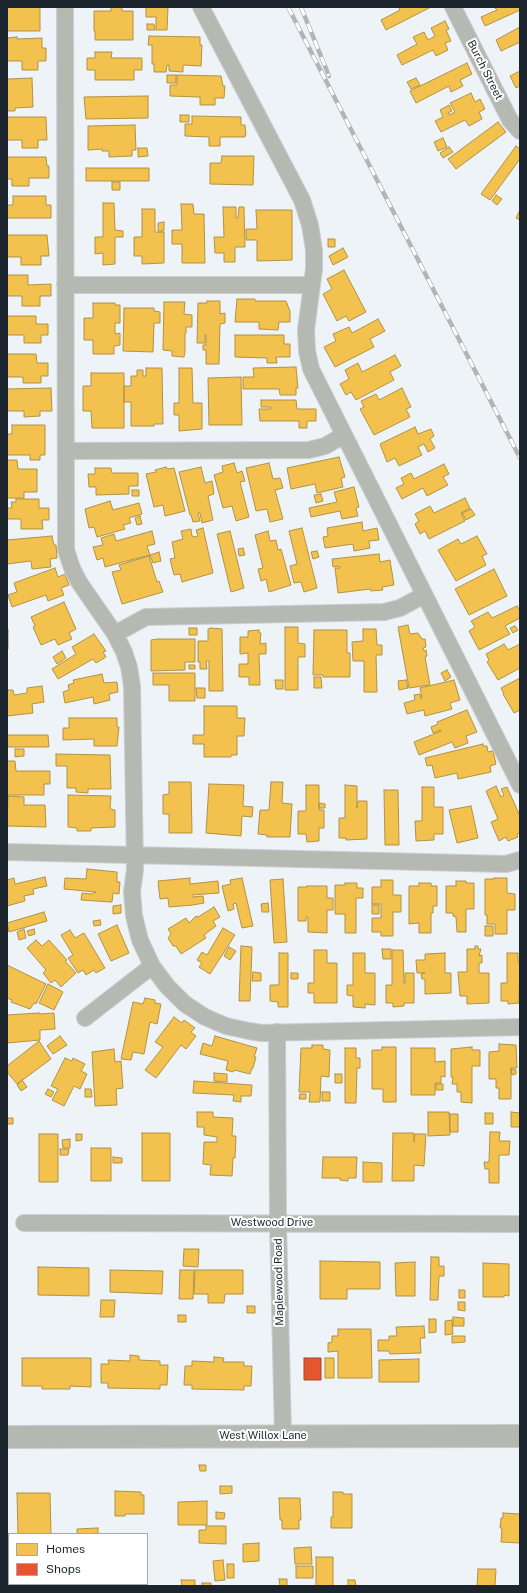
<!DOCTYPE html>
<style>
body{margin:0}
#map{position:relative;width:527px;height:1593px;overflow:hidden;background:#eef3f8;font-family:"Public Sans",sans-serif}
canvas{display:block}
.frame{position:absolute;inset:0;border:8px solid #1c252e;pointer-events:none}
.legend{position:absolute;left:8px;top:1533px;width:140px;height:52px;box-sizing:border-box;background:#fff;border:1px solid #a4a8ab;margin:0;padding:5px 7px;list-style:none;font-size:12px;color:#1c252e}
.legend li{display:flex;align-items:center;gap:8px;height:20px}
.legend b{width:20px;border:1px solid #a4a8ab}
</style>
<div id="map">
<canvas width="527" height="1593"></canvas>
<div class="frame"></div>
<ul class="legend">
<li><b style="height:11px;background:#f2c14e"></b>Homes</li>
<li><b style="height:11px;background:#e4572e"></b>Shops</li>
</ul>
</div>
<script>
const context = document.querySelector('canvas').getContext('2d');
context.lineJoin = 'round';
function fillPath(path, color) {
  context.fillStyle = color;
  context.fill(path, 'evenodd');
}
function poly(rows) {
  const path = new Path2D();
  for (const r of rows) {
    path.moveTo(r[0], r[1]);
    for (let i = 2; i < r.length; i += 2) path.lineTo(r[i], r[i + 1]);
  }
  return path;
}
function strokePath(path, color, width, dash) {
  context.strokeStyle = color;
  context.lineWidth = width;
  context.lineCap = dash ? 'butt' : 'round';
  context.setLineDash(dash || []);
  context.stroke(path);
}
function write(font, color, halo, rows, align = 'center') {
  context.font = font + ' "Public Sans",sans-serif';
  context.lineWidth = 4;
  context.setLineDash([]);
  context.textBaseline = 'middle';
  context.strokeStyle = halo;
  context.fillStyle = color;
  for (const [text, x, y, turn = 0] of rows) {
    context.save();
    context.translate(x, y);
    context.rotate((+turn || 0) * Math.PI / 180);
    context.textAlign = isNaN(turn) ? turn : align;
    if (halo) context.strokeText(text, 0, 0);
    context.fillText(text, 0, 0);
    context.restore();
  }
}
const homes = poly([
 [7,7,40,7,40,31,7,31,7,7],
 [111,7,122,7,122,11,133,11,133,40,95,40,95,31,94,31,94,11,111,11,111,7],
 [146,7,168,7,167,30,156,30,156,17,146,17,146,7],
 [399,7,431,7,386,30,381,20,400,10,399,7],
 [494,7,519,7,520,10,485,26,481,17,497,10,494,7],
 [445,21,449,29,446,30,451,41,445,43,448,50,436,56,433,50,402,65,397,55,417,44,413,37,424,32,428,40,435,36,431,28,445,21],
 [147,24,154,24,155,30,147,30,147,24],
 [520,27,520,42,501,51,496,40,520,27],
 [149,36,200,37,200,45,202,45,201,66,183,65,183,72,169,71,169,65,167,65,166,72,154,72,154,64,152,64,152,45,148,45,149,36],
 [17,37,17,39,42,38,42,48,46,48,46,61,38,61,38,70,22,70,22,61,7,61,7,38,17,37],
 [95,52,112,52,111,58,142,58,142,70,134,70,134,80,95,80,95,70,87,70,87,58,95,58,95,52],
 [467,63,472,74,460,80,463,86,451,92,449,86,416,103,410,91,467,63],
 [520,71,520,86,516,88,510,76,520,71],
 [167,75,176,75,176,83,167,83,167,75],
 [177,75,221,76,223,86,225,86,224,98,215,98,215,105,200,105,200,97,170,96,170,85,177,85,177,75],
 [32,78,33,107,15,108,15,111,7,111,7,79,32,78],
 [416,78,420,85,411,89,407,82,416,78],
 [471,93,475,102,480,99,485,109,479,112,482,119,469,126,465,120,441,132,435,121,443,117,440,110,449,105,452,111,448,113,449,115,455,112,450,103,471,93],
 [148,96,148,118,86,119,84,97,148,96],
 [180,115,189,115,189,122,180,122,180,115],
 [192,116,241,117,241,125,245,125,246,135,245,135,245,137,220,137,220,146,209,146,209,137,185,136,185,124,192,124,192,116],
 [7,117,46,117,47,140,38,140,38,148,22,148,22,140,7,140,7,117],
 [498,122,506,132,456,169,448,159,498,122],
 [135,125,136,150,132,150,132,156,109,157,109,151,102,151,102,149,88,150,88,126,135,125],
 [443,138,447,147,438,151,434,142,443,138],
 [516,146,520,149,520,159,490,200,481,194,516,146],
 [449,147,453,152,443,158,440,153,449,147],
 [138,148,147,148,148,156,138,157,138,148],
 [222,156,254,156,253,185,210,184,210,163,221,163,222,156],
 [7,157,46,157,47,166,49,166,49,178,29,178,29,186,12,186,12,179,7,179,7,157],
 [86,168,149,168,149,181,86,181,86,168],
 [112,182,120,182,120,190,112,190,112,182],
 [496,195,502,199,497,205,492,201,496,195],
 [13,196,46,196,46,205,51,205,51,218,7,218,7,205,13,205,13,196],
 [103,203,114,203,115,230,123,231,123,237,115,237,115,264,103,265,103,253,95,254,95,237,103,237,103,203],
 [181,204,193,204,194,214,204,214,205,263,182,263,182,244,172,244,172,230,182,230,181,204],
 [223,207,236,207,236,218,238,218,239,207,244,207,245,247,235,247,235,262,224,262,224,253,215,253,214,237,224,237,223,207],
 [142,209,155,209,155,232,164,232,164,263,142,264,142,256,134,256,134,237,142,237,142,209],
 [256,210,292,210,292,260,257,261,257,240,246,240,246,229,257,229,256,210],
 [520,210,520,220,516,218,520,210],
 [164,222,164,231,158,231,158,223,164,222],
 [7,235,47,235,49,256,41,256,41,265,21,265,21,257,7,257,7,235],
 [328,239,335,239,335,247,328,247,328,239],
 [343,248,348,257,333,265,329,256,343,248],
 [344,270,366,312,349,321,346,316,337,321,323,294,332,289,327,279,344,270],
 [7,275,28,275,28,285,51,284,51,296,40,296,40,306,22,306,22,296,7,296,7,275],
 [237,299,255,299,255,301,286,301,290,311,290,322,279,322,278,330,259,329,259,322,235,322,237,299],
 [207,301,220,301,220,314,225,313,225,323,220,324,219,364,206,364,206,350,203,350,203,345,206,345,206,335,205,335,205,343,197,343,198,303,207,303,207,301],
 [164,302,185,302,184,314,192,315,192,327,186,327,186,333,185,334,185,352,184,357,172,356,172,351,163,350,164,302],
 [93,303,115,303,115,305,120,305,120,323,115,323,115,334,120,333,120,345,114,346,114,354,93,354,93,340,84,340,84,318,93,318,93,303],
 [124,308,154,308,154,311,160,312,160,323,154,323,153,352,123,351,124,308],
 [7,316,36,316,36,324,48,324,48,335,41,335,41,343,24,343,24,335,7,335,7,316],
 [378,319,385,331,370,339,374,347,335,367,324,347,336,341,333,334,349,327,352,333,378,319],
 [235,335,284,335,284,344,290,344,290,357,276,357,277,363,267,363,267,358,235,357,235,335],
 [7,354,36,354,37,363,48,363,48,376,41,376,41,383,23,383,23,377,7,377,7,354],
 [395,355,401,366,390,372,394,380,356,400,351,392,346,395,340,384,349,379,345,370,358,363,362,372,395,355],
 [296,367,298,388,296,388,296,395,280,395,279,389,243,389,243,377,254,377,253,368,296,367],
 [146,368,162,368,163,424,154,424,154,426,131,426,131,402,124,402,124,386,131,386,131,376,137,376,137,370,143,370,143,376,146,376,146,368],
 [179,368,192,368,193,403,202,403,202,429,179,431,179,415,174,415,174,403,179,403,179,368],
 [91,373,124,373,124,428,92,428,91,411,83,411,83,386,91,386,91,373],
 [241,377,242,425,209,425,208,378,241,377],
 [51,388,52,411,40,411,40,416,24,417,24,411,7,411,7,389,51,388],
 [402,388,411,407,406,409,410,417,374,435,360,409,364,407,361,401,376,394,379,400,402,388],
 [261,400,296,400,297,409,316,409,316,421,307,421,307,428,299,428,299,421,260,421,259,409,271,409,271,407,261,407,261,400],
 [12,425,45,425,45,455,40,455,40,460,30,460,30,455,7,455,7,434,12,434,12,425],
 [415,427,418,434,431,429,434,436,430,439,435,448,428,452,424,444,418,447,422,455,399,466,395,458,387,462,380,444,415,427],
 [339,457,345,477,341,478,343,487,317,493,315,484,291,489,287,468,339,457],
 [7,460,17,460,18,469,37,469,37,492,24,492,24,498,7,498,7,460],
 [234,463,237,473,242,471,245,481,240,482,249,517,236,521,232,506,223,508,214,475,223,472,222,466,234,463],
 [269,463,273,479,280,478,283,488,275,490,283,519,270,522,267,509,256,511,246,468,269,463],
 [444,464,449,474,443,477,448,485,427,496,423,488,402,499,396,488,404,484,401,478,411,473,414,479,444,464],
 [166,467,167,469,174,468,185,511,165,516,163,505,154,507,146,474,156,472,155,470,166,467],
 [201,467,205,483,212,481,214,494,208,496,213,520,202,523,200,513,198,513,200,521,193,522,191,515,190,515,179,472,201,467],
 [95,468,111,468,112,473,138,473,138,486,129,486,129,494,96,495,96,487,89,487,88,474,95,474,95,468],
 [354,487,359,507,356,508,358,516,342,519,340,511,311,517,309,508,337,502,334,492,354,487],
 [132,490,139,490,139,496,132,496,132,490],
 [321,494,323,501,316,503,314,495,321,494],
 [465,498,470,508,461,513,465,521,429,539,425,531,420,534,415,524,419,521,415,514,430,506,434,513,465,498],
 [16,499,39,499,39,508,49,508,49,520,42,520,43,529,21,529,21,519,7,519,7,508,12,508,11,502,16,502,16,499],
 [110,501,113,510,139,503,142,514,129,518,131,523,123,525,125,529,97,537,94,527,89,528,85,509,110,501],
 [471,509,475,515,466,520,462,513,471,509],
 [140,516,142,524,137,525,135,518,140,516],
 [362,522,363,531,377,528,379,540,369,541,370,548,354,551,353,544,325,548,323,537,328,536,327,528,362,522],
 [203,528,213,573,182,582,180,574,174,575,170,559,175,558,172,542,183,539,181,531,191,529,192,536,195,537,198,536,196,530,203,528],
 [302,528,317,588,304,592,301,582,294,583,290,566,297,564,289,531,302,528],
 [152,531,155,544,147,546,150,555,105,567,103,558,97,560,93,547,103,545,101,538,114,534,116,541,152,531],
 [230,531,244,588,231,592,217,534,230,531],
 [268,531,270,541,276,540,278,550,281,549,291,585,269,592,266,579,261,581,258,569,263,568,255,535,268,531],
 [52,536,54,545,56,545,57,558,50,559,51,567,32,569,31,561,7,564,7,540,52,536],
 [477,536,487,554,482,556,486,565,456,581,438,550,458,539,461,544,477,536],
 [243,548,245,555,239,556,238,549,243,548],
 [317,551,319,557,313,559,311,552,317,551],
 [159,552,161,561,153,563,150,555,159,552],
 [379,554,380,562,390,560,394,585,382,587,383,590,371,591,370,589,338,593,335,568,340,568,339,566,333,567,332,559,379,554],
 [149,556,157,582,159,581,163,592,122,604,112,572,121,570,119,565,149,556],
 [55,568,58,577,65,574,69,585,61,588,64,595,48,601,46,595,12,607,8,595,17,592,14,583,55,568],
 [494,569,507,596,469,615,455,589,494,569],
 [64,602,76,629,69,633,72,639,58,645,55,639,41,645,33,627,35,626,31,617,64,602],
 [517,606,520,611,520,618,505,626,510,634,479,650,469,631,475,627,471,621,488,612,492,618,517,606],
 [408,625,410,634,418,633,422,639,425,639,426,647,423,648,424,651,426,650,427,656,425,657,430,685,409,688,398,627,408,625],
 [515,626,518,630,513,633,510,628,515,626],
 [285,627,298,627,298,643,305,644,305,657,298,657,298,690,285,690,285,627],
 [189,628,197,628,197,635,189,635,189,628],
 [211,628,222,629,223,691,209,691,209,661,206,661,207,669,200,669,200,662,198,662,198,641,208,641,208,629,211,628],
 [7,629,8,629,8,649,7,649,7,629],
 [363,629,376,629,377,645,382,645,382,655,376,655,377,692,364,692,364,661,353,661,352,642,363,641,363,629],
 [259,630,259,633,261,633,260,644,266,643,266,654,259,654,260,685,249,685,249,677,239,677,239,664,248,664,248,653,240,654,240,637,248,637,248,631,259,630],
 [314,630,347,630,347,653,350,653,350,677,323,677,323,675,313,675,314,630],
 [94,634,106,651,103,652,106,657,96,663,93,659,58,679,52,669,76,654,72,647,94,634],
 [158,639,195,639,195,662,185,662,185,670,151,671,151,640,158,639],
 [504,644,508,650,520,644,520,668,498,680,487,662,489,660,486,654,504,644],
 [62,651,66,658,57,664,53,657,62,651],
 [189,665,195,665,195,669,189,669,189,665],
 [447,670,451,677,445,681,441,673,447,670],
 [153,673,195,673,195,701,169,701,169,685,153,685,153,673],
 [102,674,104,683,117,682,118,692,109,694,110,700,94,704,93,697,65,703,63,692,69,690,68,685,74,683,73,680,102,674],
 [314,677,321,677,322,688,314,688,314,677],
 [520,678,520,710,514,713,503,694,504,694,501,688,520,678],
 [275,680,283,680,283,689,276,689,275,680],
 [406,680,408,688,399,690,398,681,406,680],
 [454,680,460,700,450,703,452,709,425,716,424,710,407,714,404,703,415,700,414,695,420,694,421,699,422,698,420,688,454,680],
 [42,686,44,702,32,704,33,713,7,716,7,690,13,690,14,695,27,693,27,688,42,686],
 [196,688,205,688,205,698,197,698,196,688],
 [204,706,237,706,237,718,245,718,244,736,237,736,237,755,231,755,231,757,204,757,204,744,193,744,193,735,204,735,204,706],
 [467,710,477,732,466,736,468,743,455,748,452,742,419,755,414,742,441,731,441,730,433,733,431,727,438,724,437,722,467,710],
 [69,718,117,718,117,727,119,727,117,746,94,746,94,739,63,740,63,728,69,728,69,718],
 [7,735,48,735,49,747,7,747,7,735],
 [483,744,483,746,487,746,488,752,493,751,496,764,490,766,491,772,458,779,457,773,435,778,432,765,427,766,425,758,483,744],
 [15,749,24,749,24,756,15,757,15,749],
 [56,754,110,755,111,789,88,789,88,793,76,792,76,788,67,788,67,766,56,766,56,754],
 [7,761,15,761,16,771,50,771,50,784,44,784,44,795,7,795,7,761],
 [169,782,191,782,192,833,169,833,169,814,163,814,163,795,169,794,169,782],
 [271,782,283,782,282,803,292,804,290,837,267,837,267,835,258,834,260,810,269,810,271,782],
 [209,784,244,785,243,806,253,807,252,817,242,816,241,836,206,833,209,784],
 [306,785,319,785,319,810,324,810,324,828,319,828,319,841,307,842,306,834,298,834,298,811,306,811,306,785],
 [345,785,357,786,357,808,358,801,367,801,367,839,346,840,346,838,339,838,339,818,345,818,345,785],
 [496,786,501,797,504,795,501,789,507,787,520,816,520,833,517,834,518,837,508,841,506,837,499,841,491,822,498,819,486,791,496,786],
 [422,787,434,787,434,807,443,807,443,834,434,834,434,840,416,841,415,821,422,821,422,787],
 [384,790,398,790,399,845,385,845,384,790],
 [68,795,111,796,110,809,115,810,115,827,91,828,91,831,77,831,77,828,68,827,68,795],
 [8,796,24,797,24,805,45,805,46,827,7,826,8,796],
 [319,803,325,804,325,808,319,808,319,803],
 [471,806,478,838,457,843,449,810,471,806],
 [87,869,117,872,117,882,120,882,119,894,113,893,112,902,81,900,82,893,91,894,96,892,64,889,65,878,86,879,87,869],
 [45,877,47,886,33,889,34,894,24,896,25,901,7,906,7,880,14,878,15,884,45,877],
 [190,878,190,884,218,881,219,893,192,895,192,897,203,896,204,903,193,905,169,907,168,898,160,899,158,881,190,878],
 [242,878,253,926,242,928,236,903,233,904,234,909,228,911,222,886,231,884,230,880,242,878],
 [494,878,507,878,507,893,515,894,515,910,507,910,507,934,495,934,495,924,487,924,487,915,485,915,485,879,494,879,494,878],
 [283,879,287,942,274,943,270,880,283,879],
 [381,880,393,880,393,895,401,895,401,912,393,912,393,936,381,936,381,932,372,932,372,918,381,918,381,904,372,904,372,887,381,887,381,880],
 [456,881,466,881,466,883,474,883,474,909,466,909,466,932,457,932,456,917,453,916,453,913,446,913,446,886,456,886,456,881],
 [345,883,357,883,357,888,363,888,363,898,356,898,356,933,345,933,345,914,335,914,335,885,345,885,345,883],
 [419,883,431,883,431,886,437,886,437,906,433,906,433,913,431,913,431,933,419,933,419,923,409,924,409,886,419,886,419,883],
 [307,886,327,886,327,898,333,898,333,910,327,910,327,933,308,932,308,917,306,917,306,921,298,921,298,887,307,887,307,886],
 [268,903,269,912,262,912,261,904,268,903],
 [121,905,121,913,113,914,113,906,121,905],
 [372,905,379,905,379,914,372,914,372,905],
 [214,907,220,917,213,921,216,926,204,935,206,938,181,954,176,946,173,946,168,938,171,934,168,929,186,918,189,923,196,916,198,917,214,907],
 [44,912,47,921,9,932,7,923,44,912],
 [100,920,101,925,94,926,93,921,100,920],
 [117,925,129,953,111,961,98,934,117,925],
 [485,926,493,926,493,936,485,936,485,926],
 [223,928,235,935,210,974,199,967,202,963,197,960,202,952,207,955,223,928],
 [24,929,26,938,19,940,17,932,24,929],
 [34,929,35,934,29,936,27,931,34,929],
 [70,930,75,938,84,933,105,968,96,973,94,970,86,975,83,970,78,973,68,958,73,955,61,935,70,930],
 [36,940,42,946,49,940,67,960,65,961,76,973,61,987,55,980,51,983,43,973,46,970,27,948,36,940],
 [241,946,252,947,250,1001,239,1001,241,946],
 [475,946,478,946,478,949,481,949,479,956,482,955,482,963,479,963,479,973,489,973,489,1003,467,1004,467,996,460,996,458,972,467,972,467,949,475,949,475,946],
 [229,947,236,951,230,960,224,956,229,947],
 [382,949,391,949,391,959,383,959,382,949],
 [314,950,327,950,327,963,337,963,337,1003,314,1003,314,993,308,993,308,983,314,983,314,950],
 [392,950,403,950,404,983,405,983,405,973,414,973,414,1003,404,1003,404,1006,393,1007,393,1003,386,1003,386,985,392,985,392,950],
 [279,953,288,953,288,1007,278,1007,278,1002,270,1001,270,985,279,985,279,953],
 [353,953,365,953,365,973,375,973,375,1005,365,1004,365,1008,353,1007,353,996,347,995,347,985,353,985,353,953],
 [445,953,445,973,451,973,451,993,425,994,425,979,422,979,421,974,425,973,417,973,416,960,425,960,425,954,445,953],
 [507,953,518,953,518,962,520,962,519,1003,508,1004,508,1001,501,1001,501,983,507,983,507,953],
 [7,965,46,984,36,1004,34,1003,30,1009,11,1002,12,1000,7,998,7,965],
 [253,972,261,973,261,981,252,981,253,972],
 [291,973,298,973,298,979,291,979,291,973],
 [48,984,63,992,54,1010,39,1003,48,984],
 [145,998,155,1000,155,1003,161,1004,157,1024,150,1022,144,1054,133,1052,131,1060,121,1059,133,1002,143,1004,145,998],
 [39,1013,39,1014,54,1013,55,1029,40,1030,40,1040,7,1043,7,1044,7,1015,39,1013],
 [174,1017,182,1023,184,1020,195,1028,191,1032,196,1036,186,1049,181,1045,156,1078,145,1070,163,1047,155,1042,174,1017],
 [60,1036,67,1045,53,1054,47,1046,60,1036],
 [215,1036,257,1048,254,1057,256,1057,253,1068,252,1068,250,1074,234,1070,233,1072,226,1070,228,1061,200,1054,203,1043,212,1046,215,1036],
 [39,1041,51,1059,17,1084,7,1072,7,1066,39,1041],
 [499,1044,516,1045,517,1068,511,1068,511,1099,499,1099,499,1088,496,1088,496,1079,489,1079,489,1052,499,1051,499,1044],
 [312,1045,323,1045,323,1049,330,1050,329,1077,321,1076,320,1102,309,1102,310,1092,299,1092,301,1048,312,1048,312,1045],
 [382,1047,396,1047,396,1102,383,1102,383,1089,372,1089,372,1050,382,1050,382,1047],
 [472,1047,472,1050,480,1050,480,1066,472,1066,472,1103,461,1102,461,1092,457,1092,457,1084,452,1084,453,1077,451,1077,451,1049,472,1047],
 [345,1048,356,1048,356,1058,360,1058,360,1068,357,1068,356,1103,345,1103,345,1048],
 [411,1048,435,1048,435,1062,445,1061,445,1077,441,1076,441,1083,435,1083,435,1095,411,1095,411,1048],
 [114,1049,115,1062,121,1061,123,1088,116,1089,117,1105,95,1106,92,1052,114,1049],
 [65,1058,72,1061,73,1058,85,1064,81,1071,87,1074,80,1089,74,1086,64,1106,52,1100,58,1089,51,1086,65,1058],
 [511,1069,516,1070,516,1074,512,1075,511,1069],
 [214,1073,227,1074,227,1082,214,1081,214,1073],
 [335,1074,342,1074,342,1083,335,1083,335,1074],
 [22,1080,27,1087,21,1091,17,1085,22,1080],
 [194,1081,252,1085,251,1096,241,1096,241,1102,233,1101,234,1095,193,1093,194,1081],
 [436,1084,443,1084,443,1090,436,1090,436,1084],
 [48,1089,54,1092,51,1097,45,1094,48,1089],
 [85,1089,91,1089,92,1097,85,1097,85,1089],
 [322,1092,330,1092,330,1101,322,1101,322,1092],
 [300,1094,306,1094,306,1099,299,1099,300,1094],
 [197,1112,213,1112,213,1117,233,1118,232,1136,236,1136,235,1158,233,1158,232,1176,210,1175,211,1165,203,1164,204,1142,217,1142,217,1137,204,1135,204,1127,197,1127,197,1112],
 [428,1112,449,1112,450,1135,428,1136,428,1112],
 [511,1112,520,1113,520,1127,511,1127,511,1112],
 [485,1113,493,1113,493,1124,485,1124,485,1113],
 [450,1114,458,1114,458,1132,450,1132,450,1114],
 [7,1118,13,1118,13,1124,7,1124,7,1118],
 [490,1132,500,1132,499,1141,510,1141,509,1155,499,1155,499,1183,489,1183,489,1169,485,1169,484,1162,489,1162,490,1132],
 [142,1133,170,1133,170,1181,142,1181,142,1133],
 [393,1133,414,1133,414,1142,415,1134,426,1134,424,1166,414,1165,414,1181,392,1181,393,1133],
 [39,1134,58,1134,58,1182,39,1182,39,1134],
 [76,1134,82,1134,82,1140,76,1141,76,1134],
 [70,1139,70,1148,63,1148,62,1140,70,1139],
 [91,1148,111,1148,111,1181,91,1181,91,1148],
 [60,1149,69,1149,68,1155,60,1155,60,1149],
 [113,1157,122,1158,122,1163,113,1163,113,1157],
 [323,1157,357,1157,356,1178,348,1178,348,1181,340,1180,340,1178,322,1178,323,1157],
 [363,1162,382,1163,382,1182,363,1182,363,1162],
 [184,1249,199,1249,198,1267,183,1266,184,1249],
 [431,1257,439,1257,439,1266,444,1266,444,1276,439,1276,438,1300,430,1300,431,1257],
 [320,1261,380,1262,380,1289,347,1289,347,1299,320,1299,320,1261],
 [415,1262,415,1296,396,1296,395,1263,415,1262],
 [483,1263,509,1264,509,1296,504,1295,504,1297,483,1297,483,1263],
 [38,1267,89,1268,89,1296,38,1295,38,1267],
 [110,1270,163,1271,162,1294,110,1292,110,1270],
 [180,1270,194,1270,193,1299,179,1299,180,1270],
 [195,1270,243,1270,243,1294,225,1294,224,1303,208,1303,208,1294,194,1294,195,1270],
 [459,1290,465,1290,465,1298,459,1298,459,1290],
 [101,1300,115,1300,114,1317,100,1317,101,1300],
 [458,1302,465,1302,465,1311,458,1310,458,1302],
 [247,1306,255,1306,255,1313,247,1313,247,1306],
 [178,1315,186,1315,186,1322,178,1322,178,1315],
 [453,1317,464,1318,464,1326,453,1326,453,1317],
 [429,1319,436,1319,436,1332,429,1333,429,1319],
 [452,1320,453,1334,445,1335,445,1321,452,1320],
 [424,1326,425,1338,420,1338,421,1353,390,1354,389,1351,378,1351,378,1340,389,1340,389,1336,397,1336,396,1327,424,1326],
 [338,1329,371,1329,372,1378,338,1378,338,1351,328,1352,328,1343,332,1342,332,1336,338,1336,338,1329],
 [452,1336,465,1336,465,1342,452,1343,452,1336],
 [130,1355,139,1356,139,1360,160,1361,160,1365,168,1365,167,1385,160,1385,160,1389,108,1388,108,1383,101,1383,101,1364,109,1364,108,1360,130,1361,130,1355],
 [214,1357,224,1358,223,1362,244,1362,244,1366,252,1366,251,1386,244,1386,244,1390,192,1389,192,1385,184,1385,185,1366,192,1366,192,1361,214,1362,214,1357],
 [22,1358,91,1358,91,1387,70,1386,70,1389,42,1389,42,1386,22,1386,22,1358],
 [325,1358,334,1358,334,1378,325,1378,325,1358],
 [419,1359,419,1382,379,1382,379,1360,419,1359],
 [199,1465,206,1465,206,1471,200,1471,199,1465],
 [220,1486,232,1486,232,1493,220,1494,220,1486],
 [115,1491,141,1492,141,1495,144,1495,144,1514,125,1514,125,1516,115,1516,115,1491],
 [333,1492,343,1492,343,1494,352,1494,352,1528,331,1528,331,1517,333,1517,333,1492],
 [17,1493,50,1493,51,1534,18,1534,17,1493],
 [279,1498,300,1498,301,1520,299,1520,299,1529,282,1529,282,1520,280,1520,279,1498],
 [207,1501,207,1525,178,1525,178,1502,207,1501],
 [216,1512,225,1513,224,1519,216,1519,216,1512],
 [503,1513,520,1514,520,1543,501,1542,502,1528,500,1528,501,1518,503,1518,503,1513],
 [206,1526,226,1526,226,1544,199,1543,199,1530,206,1530,206,1526],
 [98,1528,98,1534,77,1534,77,1529,98,1528],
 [259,1543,259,1561,243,1562,243,1544,259,1543],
 [311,1547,312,1564,295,1564,294,1548,311,1547],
 [316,1557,333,1557,333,1586,316,1586,316,1557],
 [223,1560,225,1580,215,1581,213,1561,223,1560],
 [227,1564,234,1564,234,1578,227,1578,227,1564],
 [296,1566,313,1566,313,1578,296,1578,296,1566],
 [478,1569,496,1569,495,1586,477,1586,478,1569],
 [279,1579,287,1579,287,1586,280,1586,279,1579],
 [181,1580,195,1580,195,1585,198,1586,182,1586,181,1580],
 [348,1580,355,1580,356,1586,348,1586,348,1580],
 [202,1583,211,1583,211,1586,202,1586,202,1583],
 [52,1584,72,1584,72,1586,52,1586,52,1584]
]);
fillPath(homes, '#f2c14e');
strokePath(homes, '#b29244', 1);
const shops = poly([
 [304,1358,321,1358,321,1380,304,1380,304,1358]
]);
fillPath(shops, '#e4572e');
strokePath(shops, '#a8482e', 1);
const street = poly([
 [65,7,66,550,72,568,79,582,115,634,124,652,129,667,132,686,135,869,132,892,134,916,140,940,152,966,167,986,185,1004,205,1017,226,1026,249,1031,261,1033,520,1027],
 [201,7,302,200,310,225,314,250,314,269,306,330,307,351,311,369,520,785],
 [453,7,510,120,520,131],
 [65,285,312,285],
 [66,451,309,450,325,446,344,435],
 [115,634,146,617,384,612,400,608,424,595],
 [7,852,506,864,520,860],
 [85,1018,152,966],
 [277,1032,278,1223,283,1435],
 [24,1223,520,1224]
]);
const secondary = poly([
 [7,1437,520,1436]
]);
strokePath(street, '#c9ced3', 18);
strokePath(secondary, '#c9ced3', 24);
strokePath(street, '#b6b9b1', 16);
strokePath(secondary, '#b4b8b1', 22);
const rail = poly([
 [288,7,520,458],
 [301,7,329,76]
]);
strokePath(rail, '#b2b5b4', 4.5);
strokePath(rail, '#fff', 3, [9]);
write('11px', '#1c252e', '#fff', [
 ["Burch Street",485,70,63],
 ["Westwood Drive",272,1223],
 ["Maplewood Road",279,1282,-91],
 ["West Willox Lane",263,1436]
]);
</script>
